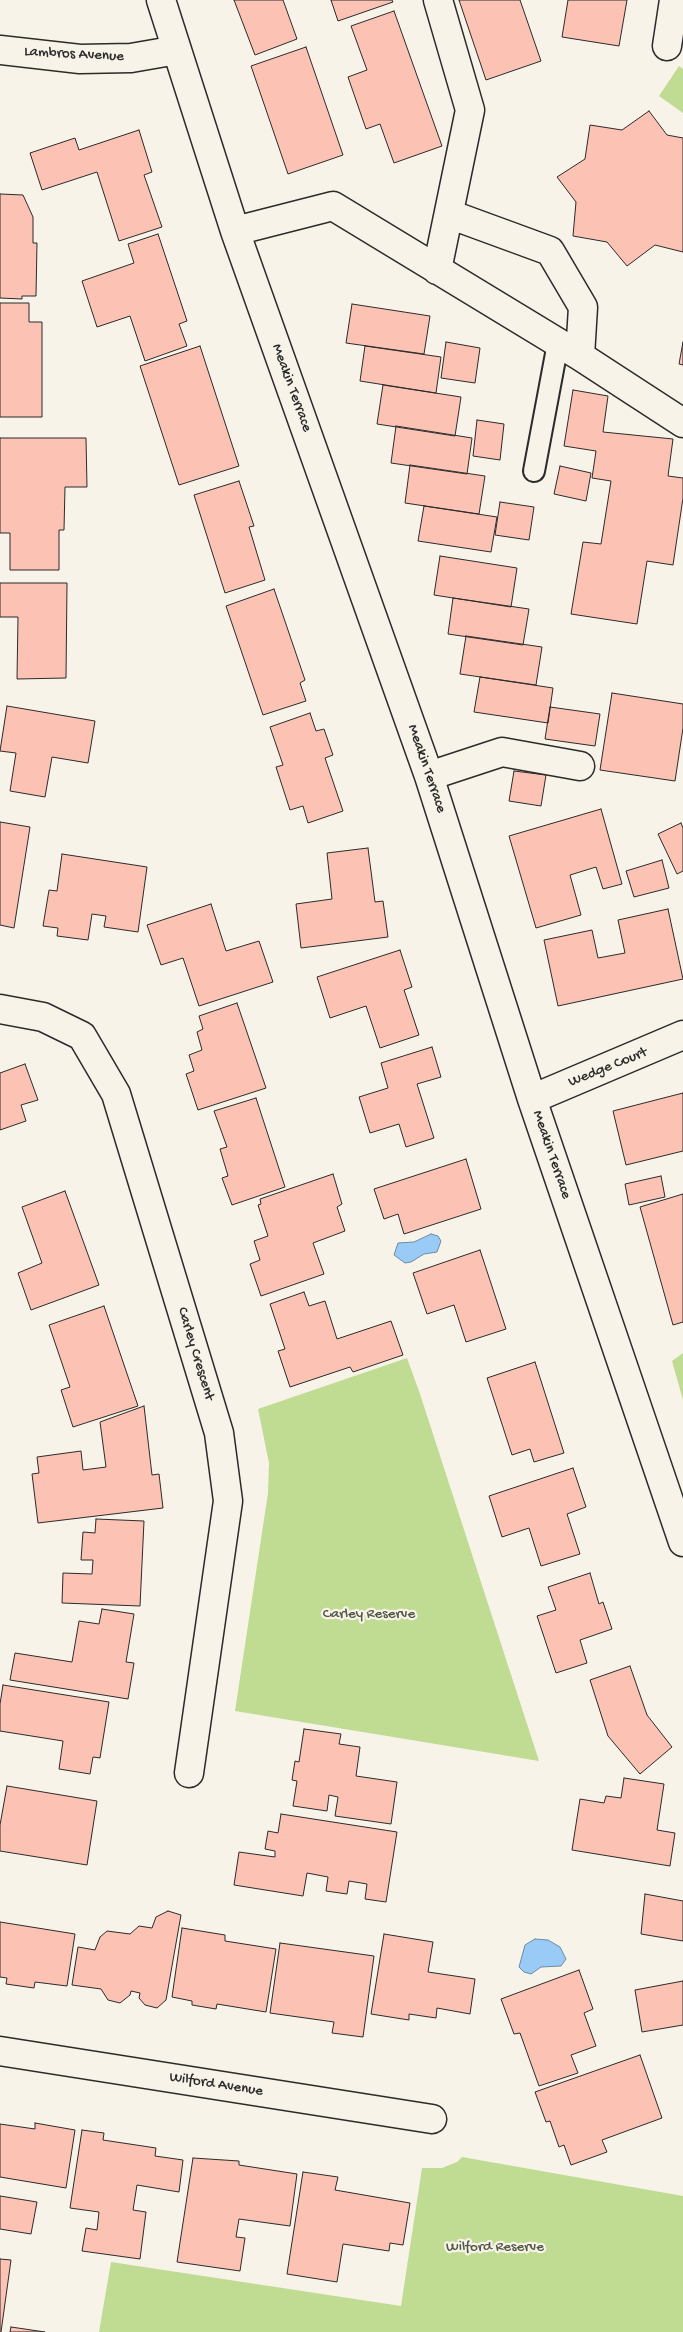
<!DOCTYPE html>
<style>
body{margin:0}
canvas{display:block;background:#f7f3e8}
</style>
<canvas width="683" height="2332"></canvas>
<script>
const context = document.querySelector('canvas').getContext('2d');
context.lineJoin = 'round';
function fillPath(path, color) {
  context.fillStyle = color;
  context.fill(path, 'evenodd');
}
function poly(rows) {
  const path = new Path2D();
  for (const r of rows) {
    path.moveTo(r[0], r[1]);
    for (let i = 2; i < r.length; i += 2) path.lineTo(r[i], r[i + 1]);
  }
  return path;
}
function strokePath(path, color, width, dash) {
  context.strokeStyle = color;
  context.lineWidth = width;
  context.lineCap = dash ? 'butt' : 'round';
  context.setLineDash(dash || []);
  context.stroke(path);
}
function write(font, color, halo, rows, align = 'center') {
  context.font = font + ' "Gochi Hand",sans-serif';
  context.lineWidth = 4.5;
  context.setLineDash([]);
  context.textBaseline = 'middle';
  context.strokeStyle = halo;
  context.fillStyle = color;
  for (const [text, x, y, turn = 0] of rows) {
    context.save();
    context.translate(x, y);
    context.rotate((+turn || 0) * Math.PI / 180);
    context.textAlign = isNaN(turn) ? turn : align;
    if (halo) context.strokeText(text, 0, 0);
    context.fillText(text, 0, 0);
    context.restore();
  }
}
fillPath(poly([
 [679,66,683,69,683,113,659,96],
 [683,1353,683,1400,672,1361],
 [407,1358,420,1394,539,1761,235,1711,268,1493,269,1463,258,1409],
 [462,2157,683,2196,683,2332,99,2332,111,2262,401,2306,422,2168,442,2168,457,2162]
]), '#c0db92');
const water = poly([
 [431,1234,438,1236,441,1241,437,1252,424,1254,411,1262,405,1263,394,1255,398,1243,414,1242,431,1234],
 [535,1939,548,1940,560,1947,566,1959,561,1966,541,1967,531,1974,524,1972,519,1967,525,1945,535,1939]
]);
fillPath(water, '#99cbf6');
strokePath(water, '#6d8ba5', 1);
const building = poly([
 [234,0,283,0,297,39,255,55,234,0],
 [331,0,392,0,393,2,338,21,331,0],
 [459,0,520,0,541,61,486,80,459,0],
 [568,0,627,0,619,46,562,37,568,0],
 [394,11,442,146,394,163,380,124,366,129,348,77,367,70,351,26,394,11],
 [306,47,343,155,288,174,251,66,306,47],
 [649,111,667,135,683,138,683,252,655,245,627,266,607,242,573,236,576,202,557,177,585,159,590,125,622,130,649,111],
 [139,130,152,172,144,175,162,227,119,241,97,172,42,190,30,153,75,138,79,150,139,130],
 [0,194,23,195,33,217,33,243,37,243,36,296,22,296,22,299,0,298,0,194],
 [158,234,187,321,179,324,187,346,145,361,130,316,97,327,82,281,134,263,128,244,158,234],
 [0,303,29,303,29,322,42,322,42,417,0,417,0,303],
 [352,304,430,316,424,354,346,343,352,304],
 [446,342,480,348,475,383,441,378,446,342],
 [683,342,683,365,679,364,683,342],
 [200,346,239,466,179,485,140,366,200,346],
 [365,346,441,357,436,393,360,381,365,346],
 [383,385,461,397,455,436,377,424,383,385],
 [573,390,608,396,603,432,673,439,668,476,683,478,683,498,673,565,647,561,637,624,571,614,583,542,601,544,611,481,592,478,596,451,564,446,573,390],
 [477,420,504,424,500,460,473,456,477,420],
 [396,426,472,438,467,474,391,463,396,426],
 [0,438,86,438,87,487,65,487,64,530,59,530,59,570,10,570,10,533,0,533,0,438],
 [410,465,485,476,479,514,405,503,410,465],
 [560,466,591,473,586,501,554,494,560,466],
 [239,481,254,526,249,527,265,580,225,593,194,495,239,481],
 [500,502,534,507,529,540,495,535,500,502],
 [424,506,497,517,491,552,418,541,424,506],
 [440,556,517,568,511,607,434,595,440,556],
 [0,583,67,583,66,678,17,679,18,617,0,617,0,583],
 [274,589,305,680,300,683,306,701,263,715,226,606,274,589],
 [453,598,529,609,523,645,448,634,453,598],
 [466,636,542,647,536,685,460,674,466,636],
 [480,677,553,688,548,723,474,712,480,677],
 [612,693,683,704,683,728,675,781,600,770,612,693],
 [7,706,95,721,88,763,52,757,45,797,10,791,16,753,0,751,7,706],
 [550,707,600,714,595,746,545,739,550,707],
 [310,713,316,731,324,729,333,755,325,758,343,811,308,823,303,806,290,810,276,767,283,765,270,727,310,713],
 [514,771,546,775,541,806,509,801,514,771],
 [601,809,622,884,603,889,596,867,570,875,581,915,536,928,509,836,601,809],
 [0,822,30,827,14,928,0,925,0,822],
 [681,823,683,828,683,871,677,874,658,834,681,823],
 [368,848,375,902,383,901,388,937,301,948,296,904,332,899,327,853,368,848],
 [62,854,147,867,138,932,104,927,106,916,92,914,88,940,57,936,58,928,43,926,49,890,57,891,62,854],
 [662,860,669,888,634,897,626,871,662,860],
 [211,904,226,951,259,941,273,982,199,1006,183,958,161,965,147,925,211,904],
 [668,909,683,979,558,1006,544,940,592,930,598,958,625,953,618,920,668,909],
 [400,950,412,987,404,990,419,1035,380,1048,366,1006,330,1018,317,977,400,950],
 [237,1003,266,1088,198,1110,186,1074,194,1071,189,1055,202,1050,197,1032,203,1029,199,1016,237,1003],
 [432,1047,441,1077,417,1084,434,1138,406,1147,399,1124,370,1133,359,1097,388,1088,381,1063,432,1047],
 [25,1064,38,1100,21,1105,26,1121,0,1130,0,1073,25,1064],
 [683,1093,683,1151,626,1165,613,1111,683,1093],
 [256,1098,285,1187,232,1205,222,1178,228,1176,220,1149,227,1147,214,1111,256,1098],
 [466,1159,481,1209,404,1234,398,1214,384,1219,374,1189,466,1159],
 [333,1174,342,1204,337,1207,345,1231,313,1243,324,1274,261,1296,250,1264,260,1260,254,1241,268,1236,258,1205,261,1204,260,1199,333,1174],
 [661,1176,665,1197,629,1205,625,1184,661,1176],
 [65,1191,99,1285,31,1310,18,1273,42,1263,22,1207,65,1191],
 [683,1194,683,1322,673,1325,640,1207,683,1194],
 [480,1250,506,1329,466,1342,454,1305,427,1314,413,1273,480,1250],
 [304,1292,309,1306,325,1301,337,1339,391,1321,403,1355,353,1372,350,1367,290,1387,278,1351,285,1349,270,1304,304,1292],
 [104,1306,138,1406,73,1427,61,1390,70,1387,49,1325,104,1306],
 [535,1362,564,1453,534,1462,530,1449,512,1455,487,1378,535,1362],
 [144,1406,152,1475,159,1474,163,1508,38,1523,32,1474,39,1473,37,1457,81,1451,83,1470,106,1467,100,1422,144,1406],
 [573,1468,586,1507,567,1514,580,1554,541,1566,529,1528,502,1537,489,1496,573,1468],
 [96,1519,144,1521,140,1606,62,1603,63,1573,92,1574,93,1560,81,1560,83,1532,95,1533,96,1519],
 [590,1573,599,1604,603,1602,612,1629,580,1640,587,1663,556,1673,537,1616,556,1610,548,1587,590,1573],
 [102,1609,134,1614,126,1662,134,1663,128,1699,10,1680,15,1653,72,1662,79,1621,99,1624,102,1609],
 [630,1666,647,1715,672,1747,640,1774,608,1736,590,1680,630,1666],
 [3,1685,109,1702,100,1758,93,1757,90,1774,59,1769,63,1741,0,1731,0,1704,3,1685],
 [304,1729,341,1734,339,1744,360,1747,356,1776,397,1782,391,1824,335,1816,338,1797,329,1795,327,1811,293,1806,297,1781,292,1780,295,1761,299,1762,304,1729],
 [624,1778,664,1784,657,1830,675,1833,670,1866,572,1850,580,1799,604,1803,606,1796,621,1798,624,1778],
 [7,1786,97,1801,87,1865,0,1851,0,1825,7,1786],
 [281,1814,397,1832,386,1902,365,1899,367,1884,349,1881,347,1894,326,1891,328,1877,307,1873,303,1896,234,1885,239,1852,275,1857,275,1851,265,1849,268,1831,278,1833,281,1814],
 [645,1894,683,1901,683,1941,641,1934,645,1894],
 [168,1911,181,1915,166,2000,157,2008,145,2005,139,1998,140,1993,131,1991,130,1995,120,2003,108,2000,101,1989,72,1985,78,1947,95,1950,100,1937,107,1931,130,1934,139,1926,152,1928,156,1917,168,1911],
 [0,1922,75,1934,67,1986,35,1982,34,1988,6,1984,7,1978,0,1977,0,1922],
 [182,1928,225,1935,225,1941,276,1949,266,2012,217,2004,216,2009,192,2005,192,2001,172,1997,182,1928],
 [384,1934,433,1942,428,1972,475,1979,470,2014,437,2008,436,2018,409,2014,409,2020,371,2014,384,1934],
 [280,1943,374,1956,363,2037,332,2033,334,2022,270,2013,280,1943],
 [579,1970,593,2009,584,2013,596,2046,571,2055,578,2073,539,2086,520,2033,514,2034,501,1999,579,1970],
 [683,1981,683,2025,642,2032,635,1990,683,1981],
 [640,2055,662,2118,602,2140,607,2152,571,2165,564,2145,559,2147,550,2121,546,2122,535,2092,640,2055],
 [35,2123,75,2130,66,2188,0,2177,0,2124,35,2129,35,2123],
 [82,2130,104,2133,103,2140,156,2148,155,2156,183,2160,179,2192,137,2185,133,2210,146,2212,140,2259,82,2251,86,2228,97,2230,99,2212,70,2208,82,2130],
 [193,2158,239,2161,239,2165,297,2174,290,2226,239,2219,236,2237,245,2238,240,2271,177,2262,193,2158],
 [303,2172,338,2177,335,2190,410,2203,403,2245,390,2243,389,2251,343,2244,337,2282,287,2274,303,2172],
 [0,2196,37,2202,31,2234,0,2229,0,2196],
 [0,2259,11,2260,1,2332,0,2332,0,2259],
 [11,2327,45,2332,10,2332,11,2327]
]);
fillPath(building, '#fcc2b4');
strokePath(building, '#2b2b2b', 1);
const lane = poly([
 [534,471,558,343]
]);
const street = poly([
 [161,0,235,231,429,776,532,1099,683,1542],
 [667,46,674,0],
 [0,50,80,59,131,58,177,50],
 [449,214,550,251,583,307,580,356],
 [235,231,333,206,580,356,683,423],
 [437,270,470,110,438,0],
 [429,776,502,752,580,766],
 [0,1009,43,1017,82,1036,116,1094,219,1433,228,1501,189,1773],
 [532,1099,683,1035],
 [0,2051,432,2119]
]);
strokePath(lane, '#2b2b2b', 24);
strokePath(street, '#2b2b2b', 31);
strokePath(lane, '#f7f3e8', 20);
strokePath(street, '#f7f3e8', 28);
write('15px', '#2b2b2b', '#f7f3e8', [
 ["Lambros Avenue",74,55,3],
 ["Meakin Terrace",291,388,70],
 ["Meakin Terrace",426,769,71],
 ["Wedge Court",608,1068,-22],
 ["Meakin Terrace",551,1155,71],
 ["Carley Crescent",195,1354,73],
 ["Wilford Avenue",216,2085,9]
]);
write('15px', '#505745', '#f7f3e8', [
 ["Carley Reserve",369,1615],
 ["Wilford Reserve",495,2248]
]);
</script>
